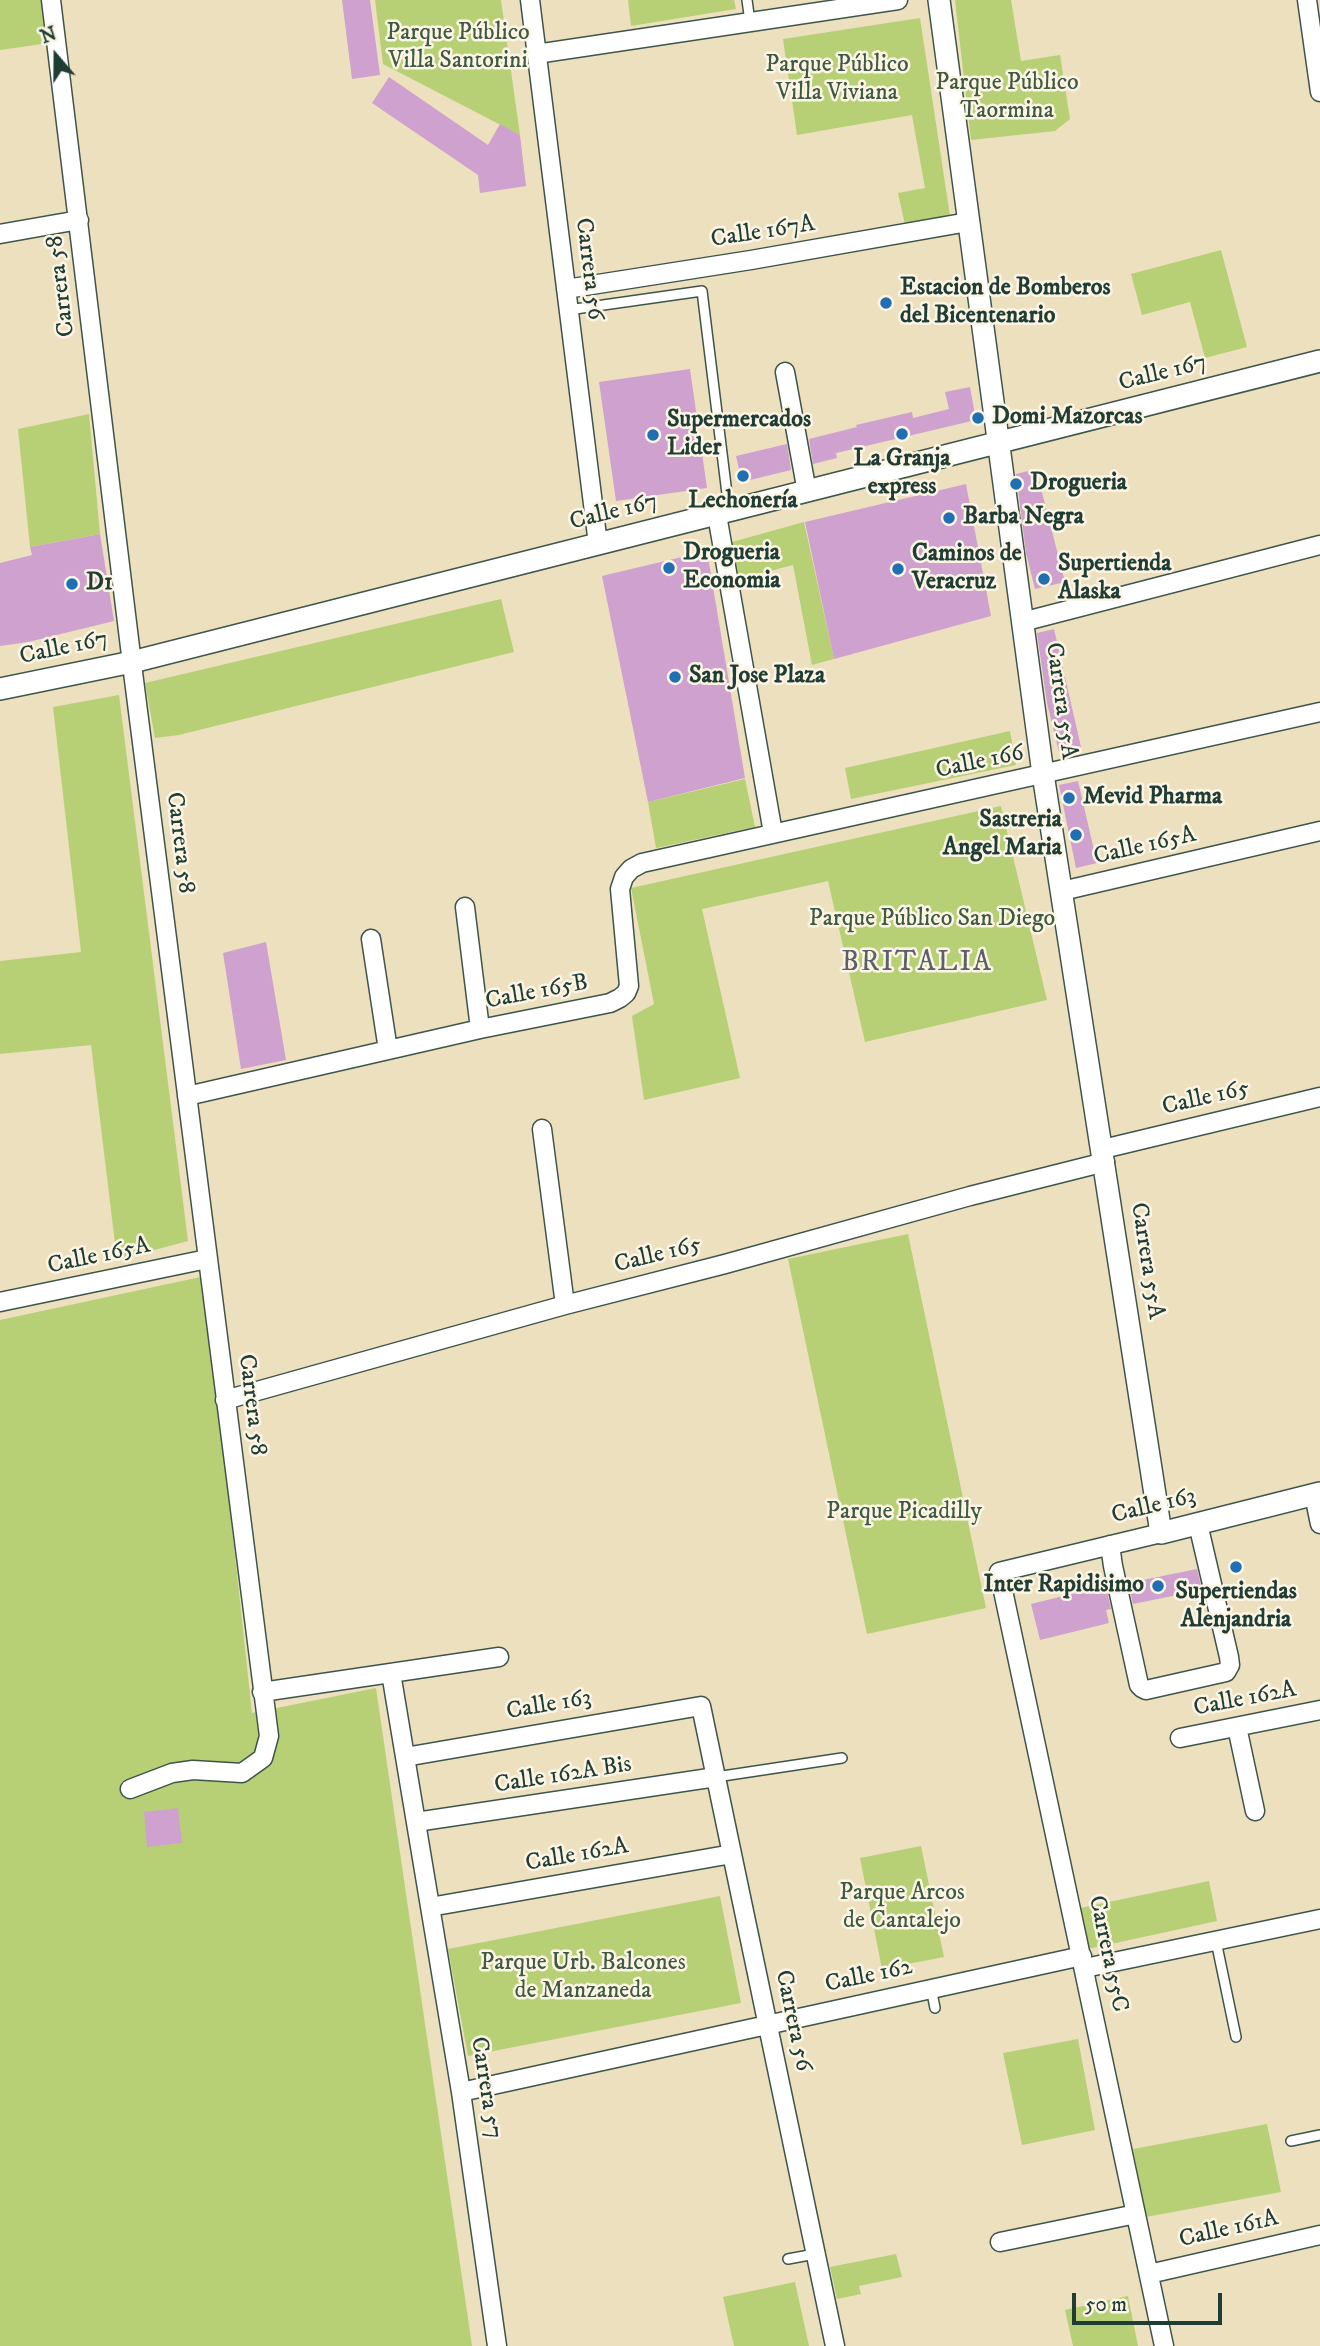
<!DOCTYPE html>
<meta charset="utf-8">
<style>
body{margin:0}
#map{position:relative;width:1320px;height:2346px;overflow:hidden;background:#ece0bf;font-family:"IM FELL DW Pica",serif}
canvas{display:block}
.north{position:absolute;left:21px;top:21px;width:70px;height:70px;-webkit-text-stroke:5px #fcf5e5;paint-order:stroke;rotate:340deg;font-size:19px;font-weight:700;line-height:28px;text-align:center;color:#1f3d34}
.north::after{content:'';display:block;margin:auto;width:24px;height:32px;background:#1f3d34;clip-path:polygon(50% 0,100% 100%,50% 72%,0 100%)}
.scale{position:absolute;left:1072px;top:2293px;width:150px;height:32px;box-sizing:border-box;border:4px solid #1f3d34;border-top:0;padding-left:9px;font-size:21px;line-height:24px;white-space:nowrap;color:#1f3d34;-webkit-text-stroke:5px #fcf5e5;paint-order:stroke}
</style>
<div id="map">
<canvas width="1320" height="2346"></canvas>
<div class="north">N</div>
<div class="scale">50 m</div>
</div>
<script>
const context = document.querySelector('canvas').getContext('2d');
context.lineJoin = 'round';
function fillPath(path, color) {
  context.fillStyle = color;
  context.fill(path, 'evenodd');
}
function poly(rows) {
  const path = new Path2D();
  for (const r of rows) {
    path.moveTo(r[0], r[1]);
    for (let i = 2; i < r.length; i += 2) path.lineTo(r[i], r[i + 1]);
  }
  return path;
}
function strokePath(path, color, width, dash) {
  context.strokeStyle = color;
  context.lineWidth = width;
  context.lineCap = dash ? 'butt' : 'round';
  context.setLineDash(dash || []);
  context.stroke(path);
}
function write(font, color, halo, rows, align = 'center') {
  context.font = font + ' "IM FELL DW Pica",serif';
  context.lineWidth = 5;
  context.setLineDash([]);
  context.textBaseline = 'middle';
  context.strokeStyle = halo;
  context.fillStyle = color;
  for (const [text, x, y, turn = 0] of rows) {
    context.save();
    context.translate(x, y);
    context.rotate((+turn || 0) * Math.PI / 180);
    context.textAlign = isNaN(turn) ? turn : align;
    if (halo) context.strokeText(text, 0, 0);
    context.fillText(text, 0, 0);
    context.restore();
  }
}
fillPath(poly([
 [0,0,51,0,57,42,0,50],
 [375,0,501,0,520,135,383,64],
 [628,0,734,0,736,9,631,26],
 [955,0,1011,0,1021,61,1060,55,1070,119,1055,131,971,140],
 [920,18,950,216,905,225,898,193,925,188,912,115,797,135,783,39],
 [1221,250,1247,347,1205,358,1190,302,1142,315,1131,274],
 [89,414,100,534,30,547,18,429],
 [804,522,834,659,812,665,793,565,739,579,732,542],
 [501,599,514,652,179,735,155,738,145,683],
 [119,695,188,1241,117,1260,91,1045,0,1054,0,961,81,952,53,707],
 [1010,731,1016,765,851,799,845,768],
 [745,779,755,827,656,848,648,802],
 [1001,806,1047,1000,865,1042,828,881,702,909,740,1078,644,1100,632,1016,654,1004,631,888],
 [908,1234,986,1608,867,1634,788,1259],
 [205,1276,252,1713,376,1688,472,2346,0,2346,0,1320],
 [921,1846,944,1957,882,1969,860,1858],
 [1209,1881,1217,1921,1088,1949,1080,1908],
 [720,1896,741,2003,468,2056,448,1949],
 [1078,2039,1095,2130,1022,2145,1003,2053],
 [1267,2124,1281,2192,1146,2217,1133,2149],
 [896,2254,902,2277,859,2286,861,2294,837,2299,830,2267],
 [795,2282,809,2346,734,2346,723,2297],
 [1128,2296,1138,2346,1073,2346,1065,2310]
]), '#b8d075');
fillPath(poly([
 [342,0,370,0,380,75,352,79],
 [389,77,488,145,500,124,520,135,526,186,480,193,478,175,372,103],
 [690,369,707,488,616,501,599,382],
 [970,387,976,420,836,453,837,458,813,464,809,439,857,427,856,425,912,412,913,418,949,409,945,392],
 [787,444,791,470,742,482,736,456],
 [1036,469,1065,582,1035,589,1026,553,1016,474],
 [966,484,991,616,834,659,805,522],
 [100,534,114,621,28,642,0,646,0,563,32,555,30,547],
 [707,551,745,778,648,802,602,576],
 [1054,629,1081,747,1059,752,1047,703,1037,633],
 [1078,781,1097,863,1076,868,1059,785],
 [266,942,286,1060,241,1069,223,953],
 [1197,1569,1202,1590,1133,1604,1128,1583],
 [1100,1587,1106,1588,1111,1609,1106,1610,1109,1623,1040,1640,1031,1604],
 [178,1808,182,1843,147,1847,144,1812]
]), '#cea1ce');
const service = poly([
 [747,0,750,22],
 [568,310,702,291,729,510],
 [716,1777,842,1758],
 [1216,1941,1236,2037],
 [931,1988,935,2008],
 [1291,2141,1320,2135],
 [788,2259,815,2254]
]);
const minor = poly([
 [51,0,134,680,269,1736,263,1758,242,1773,193,1770,172,1773,130,1789],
 [530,0,598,544],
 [1307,0,1320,92],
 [536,54,898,0],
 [0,234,79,220],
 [566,289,751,260,968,222],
 [785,372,807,492],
 [717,515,773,833],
 [1022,622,1320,545],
 [1062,891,1320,831],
 [465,907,480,1029],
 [371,939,388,1050],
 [187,1096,480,1029,610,1003,620,998,626,993,629,986,620,889,624,877,631,869,642,863,1320,712],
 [542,1129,565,1305],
 [1103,1149,1320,1097],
 [0,1302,207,1259],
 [225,1400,565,1305,725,1264,970,1196,1105,1162],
 [1314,1495,1320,1524],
 [1161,1533,999,1572,1164,2346],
 [1110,1545,1113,1566,1139,1685,1142,1688,1146,1690,1226,1672,1230,1665,1229,1657,1198,1524],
 [391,1673,461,2092,497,2346],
 [262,1692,499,1657],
 [1237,1727,1255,1811],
 [1180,1738,1320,1710],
 [405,1757,701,1706,835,2346],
 [416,1822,716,1777],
 [430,1907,732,1854],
 [1085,1968,1320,1919],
 [461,2092,1082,1956],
 [1000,2242,1136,2214],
 [1149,2274,1320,2235]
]);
const tertiary = poly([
 [939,0,1043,774,1161,1533,1320,1493],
 [0,689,132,662,1320,361]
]);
strokePath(service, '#3e5549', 12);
strokePath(minor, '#3e5549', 21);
strokePath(tertiary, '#3e5549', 24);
strokePath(service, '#fff', 9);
strokePath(minor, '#fff', 18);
strokePath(tertiary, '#fff', 21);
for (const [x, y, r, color] of [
 [886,303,7,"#1f6fb2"],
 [978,418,7,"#1f6fb2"],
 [902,434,7,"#1f6fb2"],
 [653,435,7,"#1f6fb2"],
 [743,476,7,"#1f6fb2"],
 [1016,484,7,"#1f6fb2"],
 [949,518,7,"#1f6fb2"],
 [669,568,7,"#1f6fb2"],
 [898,569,7,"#1f6fb2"],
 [1044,579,7,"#1f6fb2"],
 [72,584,7,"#1f6fb2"],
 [675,677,7,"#1f6fb2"],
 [1069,798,7,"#1f6fb2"],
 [1076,835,7,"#1f6fb2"],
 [1236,1567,7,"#1f6fb2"],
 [1158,1586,7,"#1f6fb2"]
]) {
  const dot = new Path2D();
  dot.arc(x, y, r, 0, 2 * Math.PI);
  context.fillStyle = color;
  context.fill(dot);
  strokePath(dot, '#fcf5e5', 2.5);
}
write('24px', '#3e5a41', '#fcf5e5', [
 ["Parque Público",458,34],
 ["Villa Santorini",458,62],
 ["Parque Público",837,66],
 ["Villa Viviana",837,94],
 ["Parque Público",1007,84],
 ["Taormina",1007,112],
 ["Parque Público San Diego",932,920],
 ["Parque Picadilly",904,1513],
 ["Parque Arcos",902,1894],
 ["de Cantalejo",902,1922],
 ["Parque Urb. Balcones",583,1964],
 ["de Manzaneda",583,1992]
]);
write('24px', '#1f3d34', '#fcf5e5', [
 ["Calle 167A",763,233,-9],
 ["Carrera 56",588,269,83],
 ["Carrera 58",62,286,-97],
 ["Calle 167",1163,374,-14],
 ["Calle 167",614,513,-14],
 ["Calle 167",64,649,-12],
 ["Carrera 55A",1060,701,82],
 ["Calle 166",980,763,-12],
 ["Carrera 58",179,843,83],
 ["Calle 165A",1145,847,-13],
 ["Calle 165B",537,993,-11],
 ["Calle 165",1206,1099,-13],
 ["Calle 165",658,1256,-14],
 ["Calle 165A",99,1257,-12],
 ["Carrera 55A",1146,1261,81],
 ["Carrera 58",251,1405,83],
 ["Calle 163",1154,1507,-14],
 ["Calle 162A",1245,1700,-11],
 ["Calle 163",549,1706,-10],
 ["Calle 162A Bis",563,1776,-9],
 ["Calle 162A",577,1856,-10],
 ["Carrera 55C",1107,1954,78],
 ["Calle 162",869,1977,-12],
 ["Carrera 56",792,2021,78],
 ["Carrera 57",485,2088,81],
 ["Calle 161A",1229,2230,-13]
]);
write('bold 24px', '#1f3d34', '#fcf5e5', [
 ["Estacion de Bomberos",900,289],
 ["del Bicentenario",900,317],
 ["Domi Mazorcas",992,418],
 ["Supermercados",667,421],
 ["Lider",667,449],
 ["La Granja",902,460,"center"],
 ["express",902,488,"center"],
 ["Drogueria",1030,484],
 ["Lechonería",743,502,"center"],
 ["Barba Negra",963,518],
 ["Drogueria",683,554],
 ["Economia",683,582],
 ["Caminos de",912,555],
 ["Veracruz",912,583],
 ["Supertienda",1058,565],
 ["Alaska",1058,593],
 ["D1",86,584],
 ["San Jose Plaza",689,677],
 ["Mevid Pharma",1083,798],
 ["Sastreria",1062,821,"right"],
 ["Angel Maria",1062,849,"right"],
 ["Inter Rapidisimo",1144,1586,"right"],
 ["Supertiendas",1236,1593,"center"],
 ["Alenjandria",1236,1621,"center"]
], 'left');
context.letterSpacing = '2px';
write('28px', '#5c606a', '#fcf5e5', [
 ["BRITALIA",917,964]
]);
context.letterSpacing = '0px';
</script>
